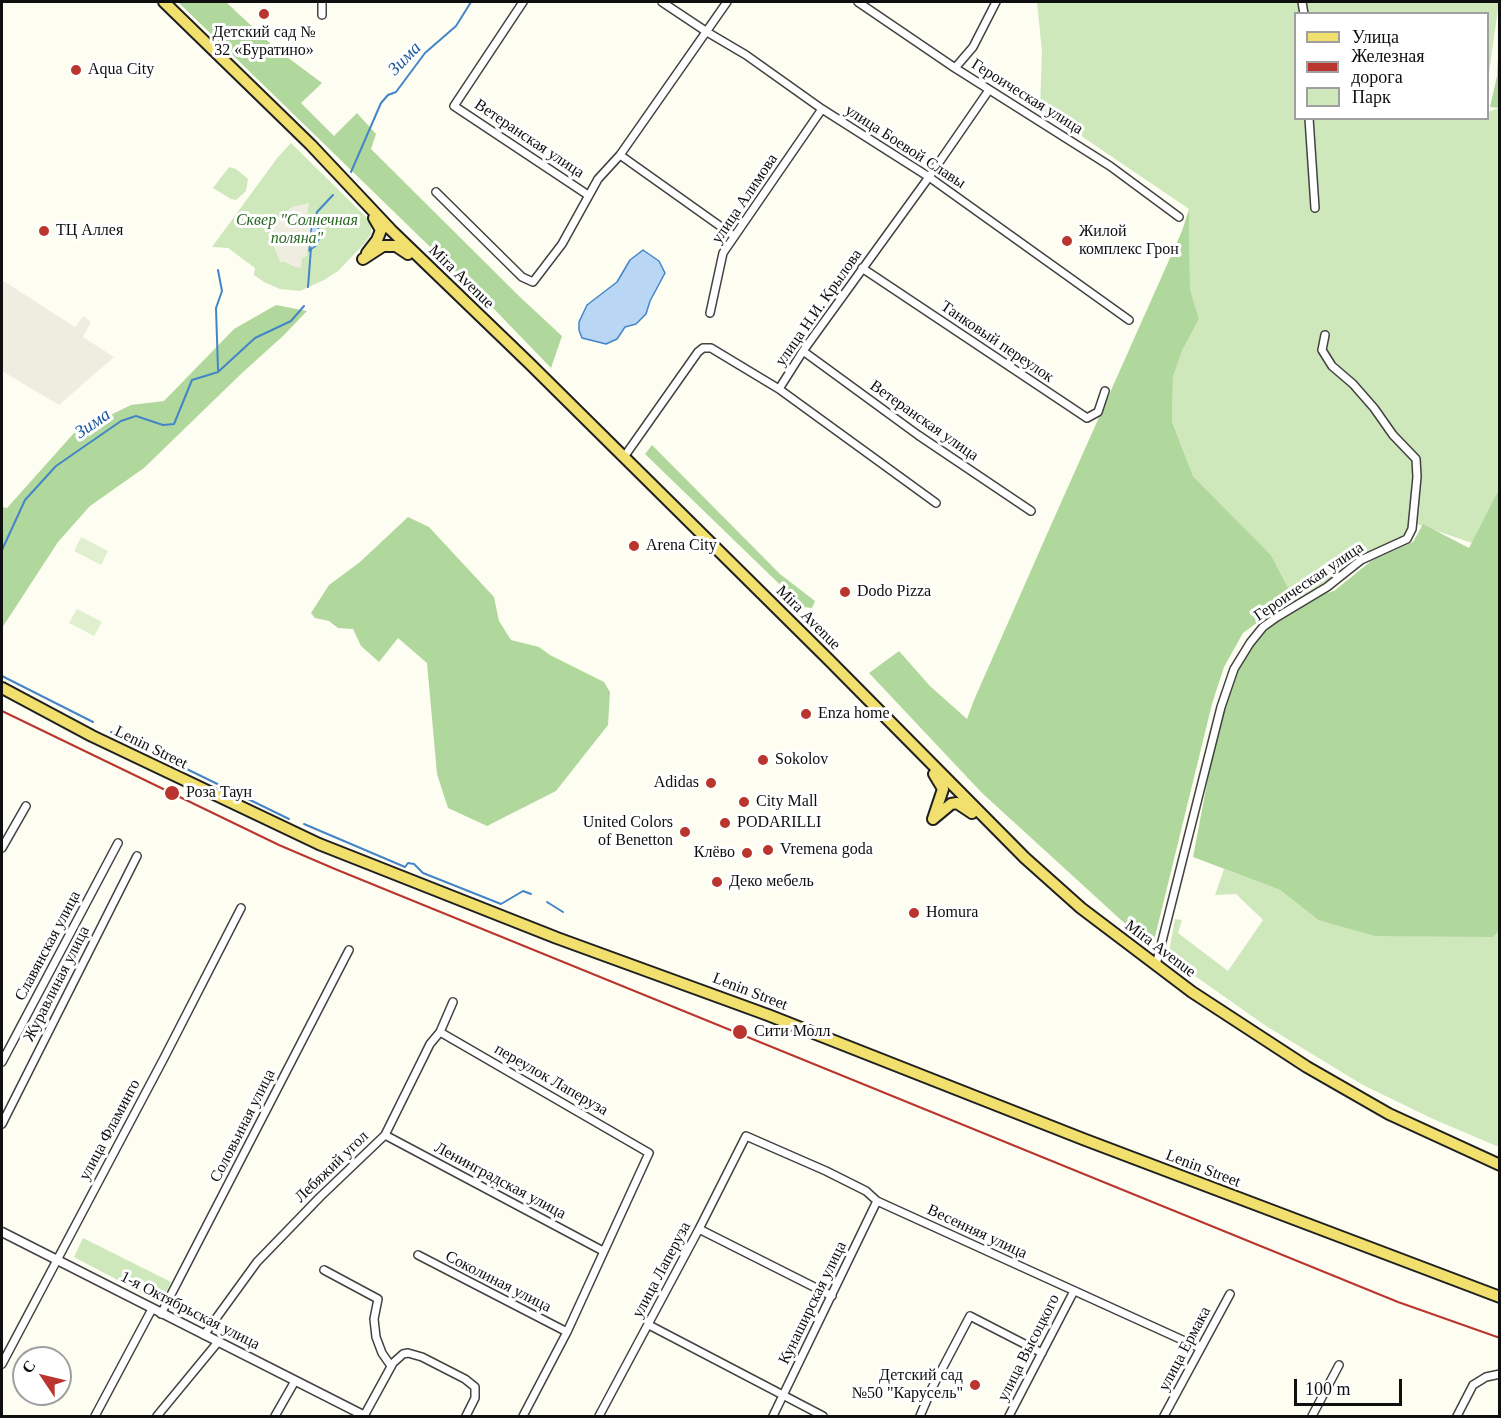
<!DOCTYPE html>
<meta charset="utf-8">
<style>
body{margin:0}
#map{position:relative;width:1501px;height:1418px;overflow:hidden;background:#fefdf2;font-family:Georgia,serif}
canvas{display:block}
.frame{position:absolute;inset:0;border:3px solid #0f0f0f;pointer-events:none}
.legend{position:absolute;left:1294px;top:12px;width:195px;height:108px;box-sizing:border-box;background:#fff;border:2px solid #9f9f9f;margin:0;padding:8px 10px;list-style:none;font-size:18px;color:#0f0f0f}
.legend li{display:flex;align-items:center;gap:12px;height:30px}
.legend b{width:30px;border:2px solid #9f9f9f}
.north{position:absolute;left:12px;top:1346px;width:60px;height:60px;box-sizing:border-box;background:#fff;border:2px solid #9f9f9f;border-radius:50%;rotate:305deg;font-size:16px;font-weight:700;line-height:24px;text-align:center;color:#0f0f0f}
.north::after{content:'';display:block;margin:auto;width:21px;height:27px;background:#b9352d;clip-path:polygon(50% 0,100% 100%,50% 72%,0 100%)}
.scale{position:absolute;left:1294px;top:1379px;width:108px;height:27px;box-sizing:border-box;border:3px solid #0f0f0f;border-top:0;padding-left:8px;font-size:18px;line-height:21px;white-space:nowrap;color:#0f0f0f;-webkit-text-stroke:4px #fff;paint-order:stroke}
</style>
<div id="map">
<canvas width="1501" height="1418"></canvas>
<div class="frame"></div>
<ul class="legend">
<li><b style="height:8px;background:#f2e06e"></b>Улица</li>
<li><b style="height:8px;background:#b9352d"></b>Железная дорога</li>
<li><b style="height:16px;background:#cee8bc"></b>Парк</li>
</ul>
<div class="north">С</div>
<div class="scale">100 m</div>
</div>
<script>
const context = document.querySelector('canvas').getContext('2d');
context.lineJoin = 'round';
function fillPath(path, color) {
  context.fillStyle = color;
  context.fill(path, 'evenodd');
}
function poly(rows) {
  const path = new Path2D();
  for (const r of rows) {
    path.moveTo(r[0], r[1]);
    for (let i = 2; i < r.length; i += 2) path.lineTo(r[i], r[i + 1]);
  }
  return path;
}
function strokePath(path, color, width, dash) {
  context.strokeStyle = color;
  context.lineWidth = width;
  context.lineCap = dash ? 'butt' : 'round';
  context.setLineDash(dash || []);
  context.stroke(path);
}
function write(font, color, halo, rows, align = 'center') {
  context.font = font + ' Georgia,serif';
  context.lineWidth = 6;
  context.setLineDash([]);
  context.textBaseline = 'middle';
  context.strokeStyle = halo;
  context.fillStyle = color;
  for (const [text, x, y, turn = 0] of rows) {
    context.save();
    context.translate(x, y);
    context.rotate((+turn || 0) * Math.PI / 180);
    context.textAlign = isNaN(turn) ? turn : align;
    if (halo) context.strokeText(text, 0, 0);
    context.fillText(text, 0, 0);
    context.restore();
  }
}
fillPath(poly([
 [1037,2,1499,2,1488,80,1488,14,1296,14,1296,118,1488,118,1488,112,1499,108,1499,489,1472,543,1414,523,1400,547,1364,564,1323,596,1295,601,1271,555,1193,476,1172,420,1173,377,1182,351,1199,319,1190,289,1189,209,1040,108,1042,52],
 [291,143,367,218,371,224,371,234,364,244,338,271,324,280,300,291,280,289,264,282,254,275,255,268,228,248,212,247,278,157],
 [229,167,236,169,248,179,246,191,236,200,231,199,213,188],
 [1224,869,1280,890,1318,920,1493,937,1499,931,1499,1147,1433,1119,1363,1085,1266,1026,1168,957,1175,919,1182,920,1178,933,1228,971,1263,920,1236,894,1215,895],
 [83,1238,171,1282,161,1303,74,1257]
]), '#cee8bc');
fillPath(poly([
 [178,2,226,2,275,48,322,83,301,103,334,136,357,113,376,134,371,149,520,297,562,336,551,368,494,309],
 [1499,37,1499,108,1490,107,1497,76],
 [1189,209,1190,289,1199,319,1182,351,1173,377,1172,421,1193,476,1271,555,1295,601,1273,611,1243,633,1224,667,1212,704,1153,945,1121,920,982,793,869,673,899,651,930,686,967,719,974,700,1047,534,1182,231],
 [276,305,307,311,283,336,242,373,144,468,90,506,58,542,2,628,2,507,7,508,74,433,131,405,164,401,234,329],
 [652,445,780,574,815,601,812,608,803,607,645,454],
 [1499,489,1499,931,1493,937,1375,936,1318,920,1280,890,1193,857,1213,752,1231,686,1250,644,1305,599,1334,591,1371,561,1413,542,1423,524,1469,548],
 [408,517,429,527,494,597,499,621,511,640,539,647,550,655,604,682,610,692,608,725,556,791,487,826,448,808,437,774,427,663,398,638,379,662,361,646,353,629,338,628,329,621,315,618,311,613,329,585,360,562]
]), '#b1d89c');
fillPath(poly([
 [81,537,108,551,101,565,74,551],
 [77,609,102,622,94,636,69,623]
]), '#e0efce');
fillPath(poly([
 [309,203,307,216,312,220,307,256,302,258,301,268,295,267,285,262,280,262,273,244,269,241,272,238,274,226,272,221,276,220,292,207],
 [2,280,75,327,83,316,91,322,83,337,114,357,59,405,2,371]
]), '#efede0');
const water = poly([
 [312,222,318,227,320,235,317,245,309,251,312,222],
 [643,250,659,261,665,273,650,301,646,314,636,324,625,327,617,339,606,344,582,338,579,330,579,322,587,305,617,282,630,260,643,250]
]);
fillPath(water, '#b9d7f4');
strokePath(water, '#4385c7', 1.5);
strokePath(poly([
 [351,172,381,103,388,95,396,92,425,53,456,26,471,2],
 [314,224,317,212,333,195],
 [308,287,311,248],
 [218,370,216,308,222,291,218,270],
 [2,550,25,500,56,466,121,421,136,416,163,425,174,424,192,380,218,372,255,338,291,321,304,306],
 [2,676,93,722],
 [111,732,289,819],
 [304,824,405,867,408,863,414,864,423,873,501,904,523,891,531,894],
 [547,902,563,912]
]), '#4385c7', 2);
const minor = poly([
 [523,2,454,106,588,195],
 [662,2,707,32,746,55,822,109,929,177,1129,320],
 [858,2,955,68,1110,166,1179,217],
 [1302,2,1304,14],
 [322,15,322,2],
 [955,68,973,47,996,2],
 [1309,118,1315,208],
 [620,155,734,236],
 [436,192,522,277,533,282,562,244,598,179,620,155,727,2],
 [862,268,1087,418,1098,412,1105,391],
 [710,313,723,253,822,109],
 [803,351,918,435,1031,511],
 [779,389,803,351,929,177,989,90],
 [624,457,698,352,703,348,711,348,779,389,936,503],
 [2,848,26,806],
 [1156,965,1221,707,1234,669,1250,643,1263,627,1277,617,1327,587,1361,560,1407,539,1412,529,1417,477,1416,459,1393,435,1374,408,1353,384,1332,366,1322,350,1325,335],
 [440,1032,649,1153,567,1332,523,1416],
 [2,1062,118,843],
 [2,1124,137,856],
 [385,1135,603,1251],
 [699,1229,832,1296],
 [418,1255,567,1332],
 [324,1270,378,1299,374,1319,376,1337,382,1353,391,1366],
 [161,1314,349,950],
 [649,1325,823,1416],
 [204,1335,257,1262,320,1197,385,1135,430,1044,440,1032,453,1002],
 [2,1364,164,1058,241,908],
 [95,1416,152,1309],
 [157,1416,218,1342],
 [275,1416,295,1381],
 [364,1416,393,1363,403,1354,408,1353,422,1357,465,1379,475,1387,475,1398,466,1416],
 [599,1416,699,1229,746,1136,826,1171,866,1191,877,1201,1200,1348],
 [773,1416,877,1201],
 [920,1416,932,1388,970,1316,1042,1353],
 [1009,1416,1074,1291],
 [1164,1416,1230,1294],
 [1312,1416,1339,1365],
 [1457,1416,1473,1385,1486,1377,1500,1374]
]);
const tertiary = poly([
 [2,1232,365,1416]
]);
const primary = poly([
 [164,2,311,145,391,230,529,363,829,660,1025,858,1081,908,1192,992,1307,1067,1389,1114,1500,1165],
 [367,253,377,240,381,230,374,218],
 [363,259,383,246,396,246,408,254],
 [2,688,92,736,319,844,557,938,768,1015,1083,1139,1500,1297],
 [933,819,943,789,934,774],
 [933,819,951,804,957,803,972,813]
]);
strokePath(minor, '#424242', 10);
strokePath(tertiary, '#424242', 11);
strokePath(primary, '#202020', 14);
strokePath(minor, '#fff', 7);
strokePath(tertiary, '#fff', 8);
strokePath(primary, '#f2e06e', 10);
strokePath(poly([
 [2,711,279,845,335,869,1398,1302,1500,1338]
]), '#b9352d', 2);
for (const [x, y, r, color] of [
 [264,14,6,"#b9352d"],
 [76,70,6,"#b9352d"],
 [44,231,6,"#b9352d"],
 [1067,241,6,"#b9352d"],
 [634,546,6,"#b9352d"],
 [845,592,6,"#b9352d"],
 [806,714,6,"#b9352d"],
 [763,760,6,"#b9352d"],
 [711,783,6,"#b9352d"],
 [172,793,8,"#b9352d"],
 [744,802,6,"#b9352d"],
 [725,823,6,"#b9352d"],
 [685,832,6,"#b9352d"],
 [768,850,6,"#b9352d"],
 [747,853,6,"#b9352d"],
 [717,882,6,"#b9352d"],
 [914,913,6,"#b9352d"],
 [740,1032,8,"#b9352d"],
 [975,1385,6,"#b9352d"]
]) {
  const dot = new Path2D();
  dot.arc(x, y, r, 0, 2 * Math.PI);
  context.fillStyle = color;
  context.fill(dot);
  strokePath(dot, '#fff', 2);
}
write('16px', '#0f0f0f', '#fff', [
 ["Детский сад №",264,33,"center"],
 ["32 «Буратино»",264,51,"center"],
 ["Aqua City",88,70],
 ["ТЦ Аллея",56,231],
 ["Жилой",1079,232],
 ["комплекс Грон",1079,250],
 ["Arena City",646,546],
 ["Dodo Pizza",857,592],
 ["Enza home",818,714],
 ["Sokolov",775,760],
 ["Adidas",699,783,"right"],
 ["Роза Таун",186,793],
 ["City Mall",756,802],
 ["United Colors",673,823,"right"],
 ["of Benetton",673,841,"right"],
 ["PODARILLI",737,823],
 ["Vremena goda",780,850],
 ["Клёво",735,853,"right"],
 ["Деко мебель",729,882],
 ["Homura",926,913],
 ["Сити Молл",754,1032],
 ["Детский сад",963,1376,"right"],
 ["№50 \"Карусель\"",963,1394,"right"]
], 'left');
write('16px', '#0f0f0f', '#fff', [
 ["Героическая улица",1027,97,32],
 ["Ветеранская улица",529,139,34],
 ["улица Боевой Славы",905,147,33],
 ["улица Алимова",745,199,-56],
 ["Mira Avenue",461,277,44],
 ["улица Н.И. Крылова",819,308,-55],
 ["Танковый переулок",997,342,34],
 ["Ветеранская улица",924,421,35],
 ["Героическая улица",1309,582,-34],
 ["Mira Avenue",808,618,45],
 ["Lenin Street",151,748,26],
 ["Славянская улица",48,946,-62],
 ["Mira Avenue",1160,949,37],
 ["Журавлиная улица",57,984,-63],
 ["Lenin Street",750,992,21],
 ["переулок Лаперуза",551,1080,30],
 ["Соловьиная улица",243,1126,-63],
 ["улица Фламинго",110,1130,-62],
 ["Лебяжий угол",332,1167,-44],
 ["Lenin Street",1203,1169,21],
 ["Ленинградская улица",500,1181,28],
 ["Весенняя улица",977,1232,25],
 ["улица Лаперуза",662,1270,-62],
 ["Соколиная улица",498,1282,27],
 ["Кунаширская улица",813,1303,-64],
 ["1-я Октябрьская улица",190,1311,27],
 ["улица Высоцкого",1029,1348,-63],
 ["улица Ермака",1185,1349,-62]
]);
write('italic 16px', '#296522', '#fff', [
 ["Сквер \"Солнечная",297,221],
 ["поляна\"",297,239]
]);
write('italic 18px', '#1d579c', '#fff', [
 ["Зима",405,59,-46],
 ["Зима",93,424,-34]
]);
</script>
